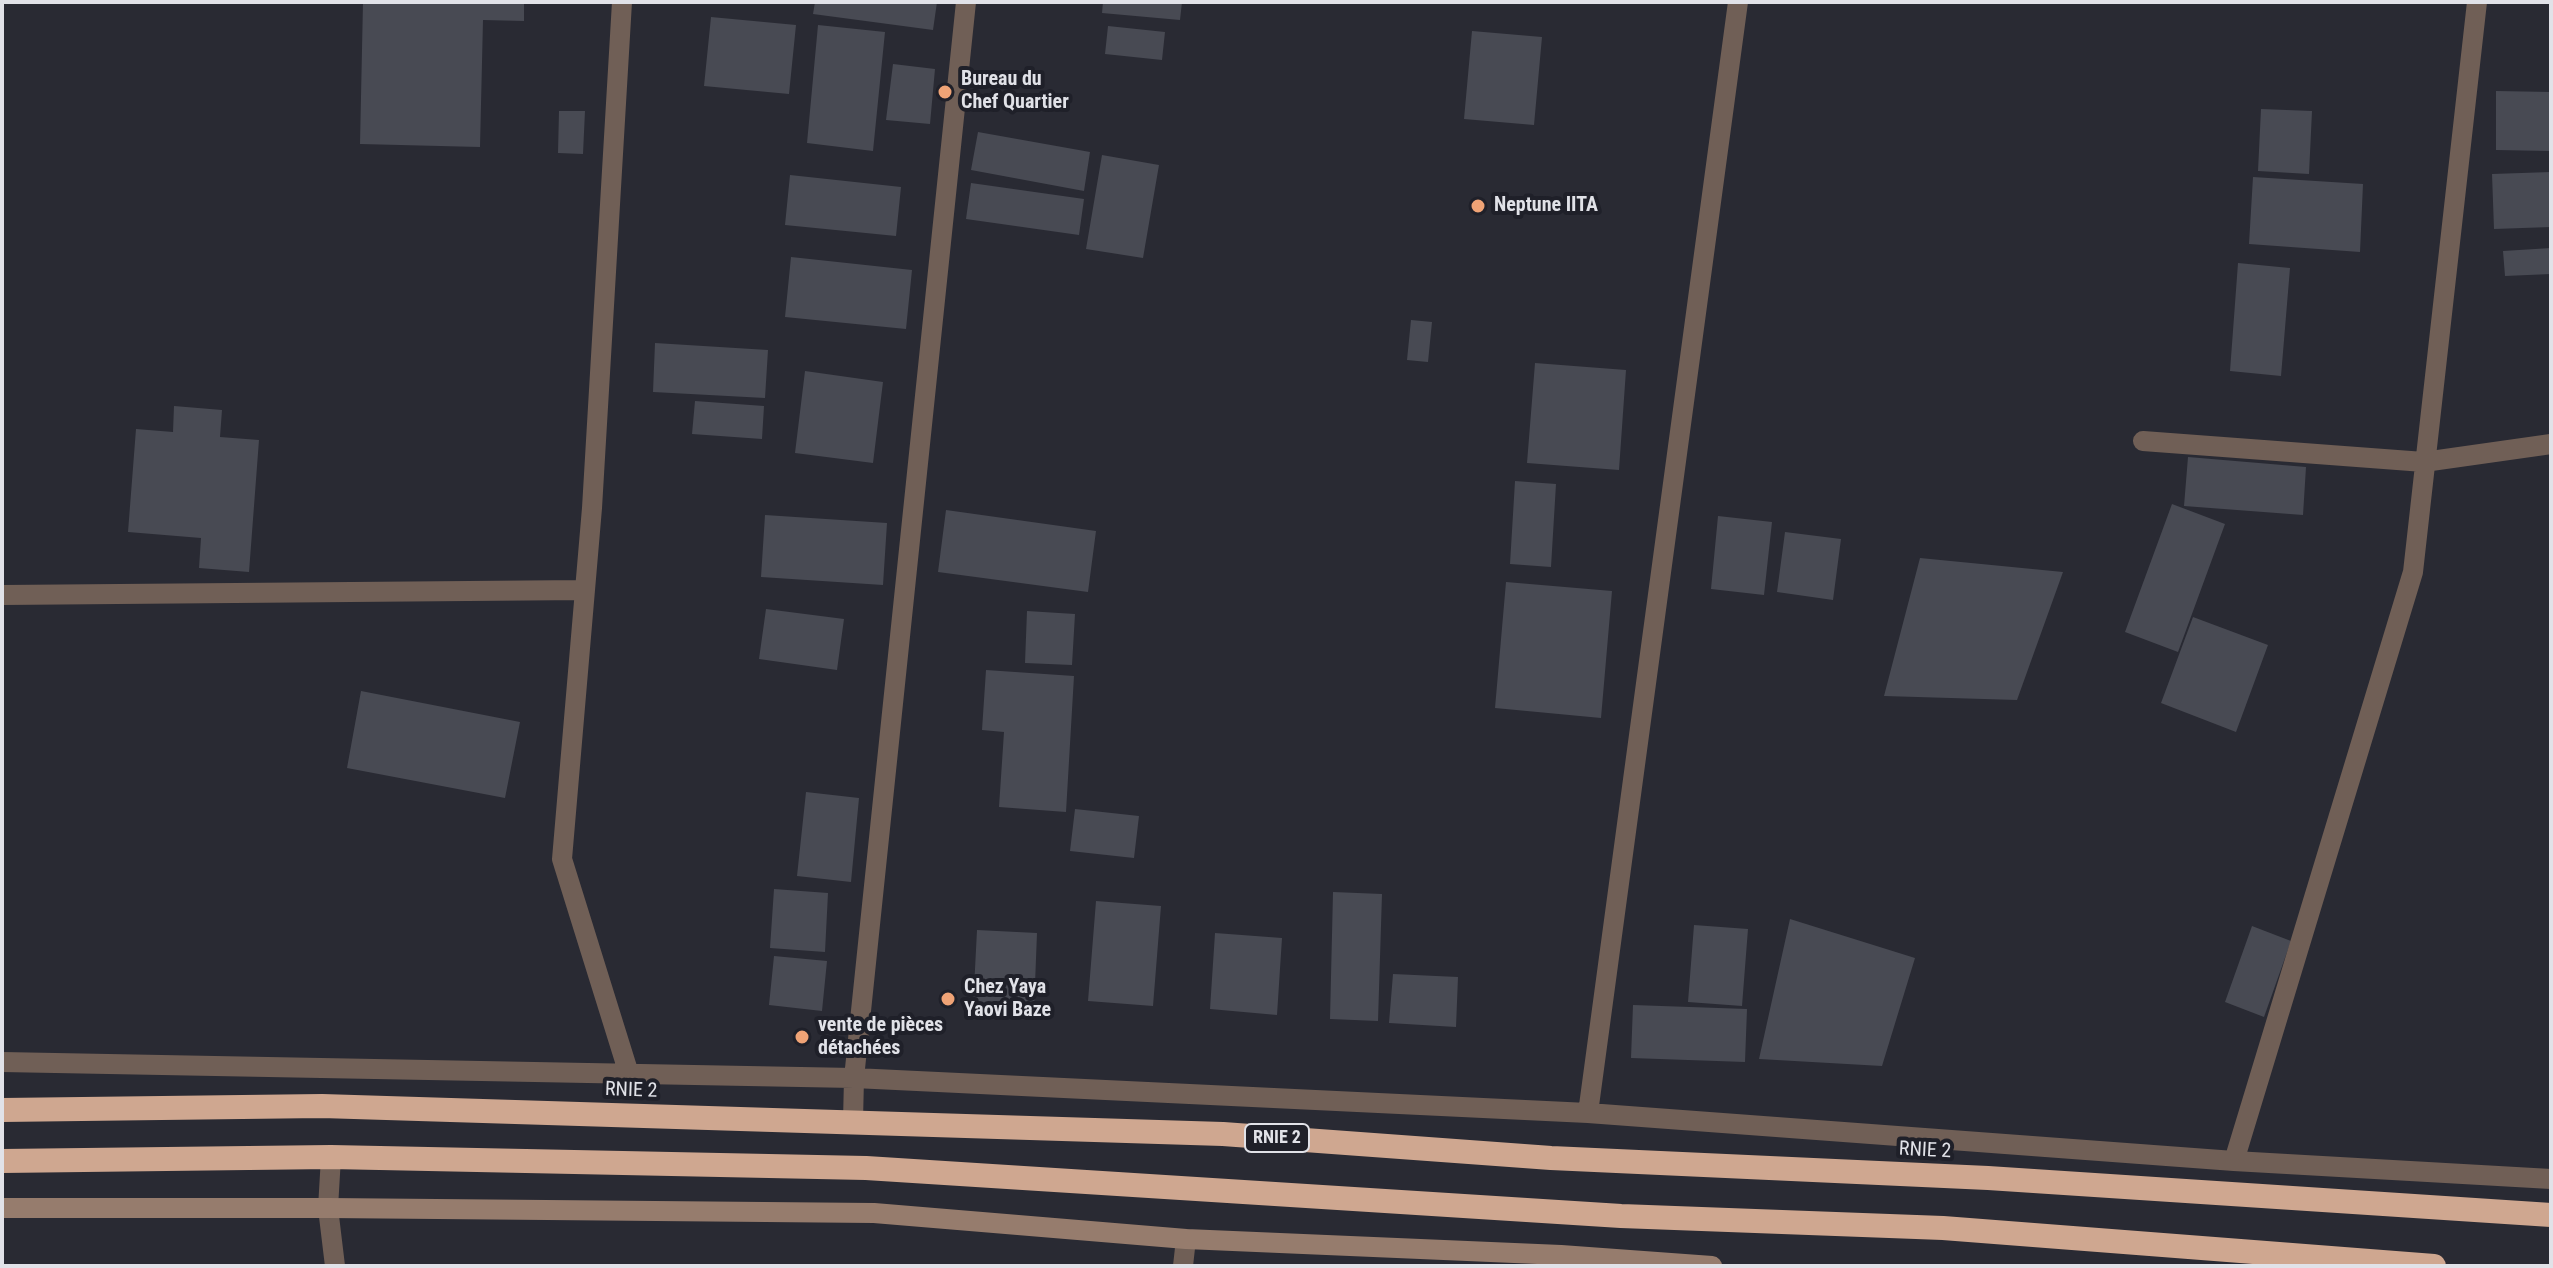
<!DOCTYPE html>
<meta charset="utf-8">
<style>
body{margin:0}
#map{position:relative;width:2553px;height:1268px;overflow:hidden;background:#292a33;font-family:"Roboto Condensed",sans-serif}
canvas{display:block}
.frame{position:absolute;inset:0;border:4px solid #e1e2e8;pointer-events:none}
</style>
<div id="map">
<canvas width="2553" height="1268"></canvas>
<div class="frame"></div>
</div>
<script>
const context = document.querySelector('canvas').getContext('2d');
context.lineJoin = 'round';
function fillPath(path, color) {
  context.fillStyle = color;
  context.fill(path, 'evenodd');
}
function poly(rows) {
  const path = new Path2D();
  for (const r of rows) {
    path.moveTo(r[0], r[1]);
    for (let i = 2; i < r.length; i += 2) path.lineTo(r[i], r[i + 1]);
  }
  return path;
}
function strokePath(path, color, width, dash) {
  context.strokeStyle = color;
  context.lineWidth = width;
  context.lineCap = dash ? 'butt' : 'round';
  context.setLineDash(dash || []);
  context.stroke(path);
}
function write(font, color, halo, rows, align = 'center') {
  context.font = font + ' "Roboto Condensed",sans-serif';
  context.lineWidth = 8;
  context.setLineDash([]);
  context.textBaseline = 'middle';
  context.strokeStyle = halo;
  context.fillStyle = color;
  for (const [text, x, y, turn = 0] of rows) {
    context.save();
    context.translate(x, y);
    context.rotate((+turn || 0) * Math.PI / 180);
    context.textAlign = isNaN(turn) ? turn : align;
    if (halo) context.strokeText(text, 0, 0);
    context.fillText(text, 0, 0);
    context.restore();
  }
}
fillPath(poly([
 [363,2,524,2,524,21,483,20,480,147,360,144],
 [815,2,937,2,933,30,813,14],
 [1103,2,1182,2,1180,20,1102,13],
 [711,17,796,25,789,94,704,86],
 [818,25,885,32,873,151,807,143],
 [1108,26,1165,32,1162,60,1105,54],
 [1472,31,1542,37,1534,125,1464,119],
 [893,64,935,69,930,124,886,120],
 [2496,91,2551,92,2550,151,2496,150],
 [2261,109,2312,111,2309,174,2258,171],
 [559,111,585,111,583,154,558,153],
 [978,132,1090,152,1084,191,971,170],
 [1102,155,1159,165,1143,258,1086,249],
 [2551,172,2551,227,2494,229,2492,174],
 [790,175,901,187,896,236,785,225],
 [2253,177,2363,184,2360,252,2249,244],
 [971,183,1084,199,1079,235,966,219],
 [2551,248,2551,274,2505,276,2503,251],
 [791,257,912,270,906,329,785,317],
 [2238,263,2290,268,2281,376,2230,371],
 [1411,320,1432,322,1428,362,1407,360],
 [655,343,768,350,765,398,653,392],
 [1535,363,1626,370,1619,470,1527,463],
 [805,371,883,382,873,463,795,453],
 [695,401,764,406,762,439,692,434],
 [174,406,222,410,220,437,259,440,249,572,199,568,201,538,128,532,136,429,173,432],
 [2188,457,2306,467,2303,515,2184,506],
 [1515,481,1556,484,1551,567,1510,564],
 [2172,504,2225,524,2178,652,2125,632],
 [946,510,1096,531,1088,592,938,572],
 [765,515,887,523,883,585,761,577],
 [1718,516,1772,522,1764,595,1711,589],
 [1785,532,1841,539,1833,600,1777,592],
 [1920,558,2063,572,2017,700,1884,696],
 [1506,582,1612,591,1601,718,1495,708],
 [766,609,844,619,837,670,759,659],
 [1027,611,1075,614,1072,665,1025,663],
 [2193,617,2268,645,2236,732,2161,703],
 [986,670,1074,676,1066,812,999,807,1004,732,982,730],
 [361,691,520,722,505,798,347,768],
 [806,792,859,798,851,882,797,876],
 [1075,809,1139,816,1134,858,1070,851],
 [774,889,828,893,825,952,770,948],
 [1333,892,1382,894,1378,1021,1330,1019],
 [1096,901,1161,906,1153,1006,1088,1001],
 [1790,919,1915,958,1882,1066,1759,1059],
 [1694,925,1748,929,1742,1006,1688,1002],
 [2252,926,2291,941,2264,1017,2225,1002],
 [977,930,1037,933,1034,1010,973,1008],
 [1215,933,1282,938,1277,1015,1210,1009],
 [774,956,827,961,822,1011,769,1005],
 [1393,974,1458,977,1456,1027,1389,1023],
 [1633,1005,1747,1009,1745,1062,1631,1058]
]), '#484a53');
strokePath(poly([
 [622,2,592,508,562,859,629,1074],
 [2143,441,2424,462,2551,444],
 [2,595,584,590],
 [2,1062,854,1078,1588,1113,2234,1161,2551,1179],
 [1588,1113,1738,2],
 [853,1121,854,1078,966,2],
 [331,1157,328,1208,335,1266],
 [2234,1161,2413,572,2477,2],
 [1183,1266,1186,1239]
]), '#705f56', 20);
strokePath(poly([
 [2,1208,328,1208,874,1213,1186,1239,1561,1255,1712,1266]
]), '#967c6d', 20);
strokePath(poly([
 [2,1110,322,1106,1223,1134,1551,1158,1988,1178,2551,1215],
 [2,1161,331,1157,866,1168,1621,1216,1943,1228,2434,1266]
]), '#cfa790', 24);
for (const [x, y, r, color] of [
 [945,92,8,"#efa376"],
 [1478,206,8,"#efa376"],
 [948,999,8,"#efa376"],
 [802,1037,8,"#efa376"]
]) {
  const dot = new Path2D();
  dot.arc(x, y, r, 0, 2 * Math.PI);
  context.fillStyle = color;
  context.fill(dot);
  strokePath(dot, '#1f2029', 3);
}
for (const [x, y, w] of [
 [1277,1138,64]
]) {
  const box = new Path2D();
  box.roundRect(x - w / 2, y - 14, w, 28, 6);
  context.fillStyle = '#1f2029';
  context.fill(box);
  strokePath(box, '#e1e2e8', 2);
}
write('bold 18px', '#e1e2e8', null, [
 ["RNIE 2",1277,1138]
]);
write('bold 20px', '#e1e2e8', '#1f2029', [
 ["Bureau du",961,80],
 ["Chef Quartier",961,103],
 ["Neptune IITA",1494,206],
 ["Chez Yaya",964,988],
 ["Yaovi Baze",964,1011],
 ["vente de pièces",818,1026],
 ["détachées",818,1049]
], 'left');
write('20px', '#e1e2e8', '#1f2029', [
 ["RNIE 2",631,1091,2],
 ["RNIE 2",1925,1151,3]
]);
</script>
